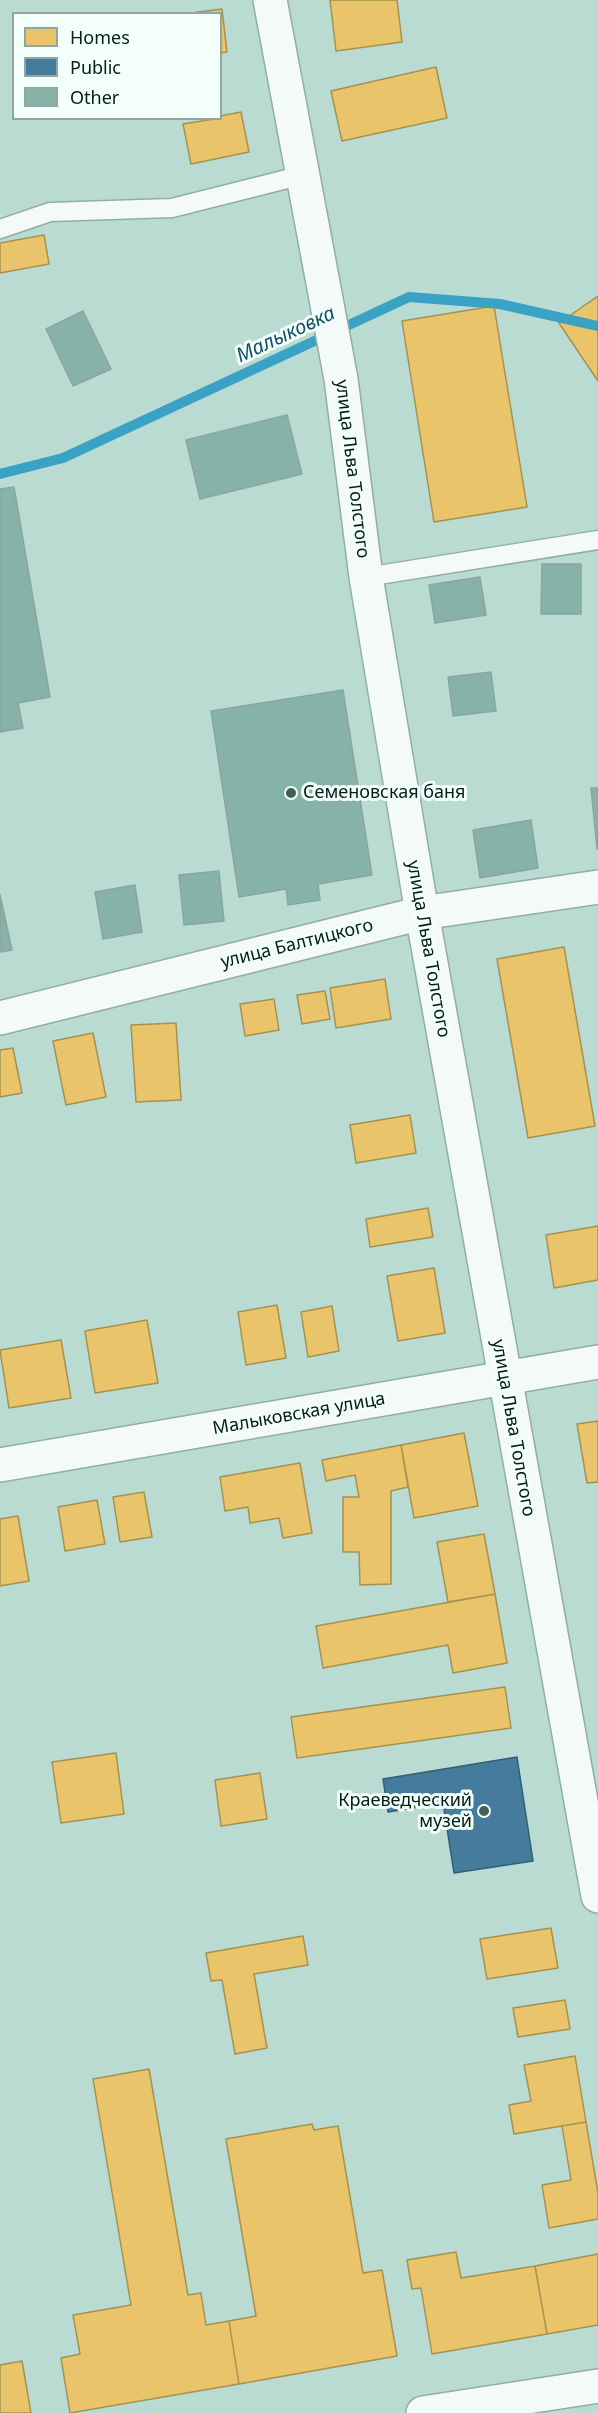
<!DOCTYPE html>
<meta charset="utf-8">
<style>
body{margin:0}
#map{position:relative;width:598px;height:2413px;overflow:hidden;background:#b9dbd2;font-family:"Noto Sans",sans-serif}
canvas{display:block}
.legend{position:absolute;left:12px;top:12px;width:210px;height:108px;box-sizing:border-box;background:#f3fffb;border:2px solid #93a5a0;margin:0;padding:8px 10px;list-style:none;font-size:18px;color:#031d17}
.legend li{display:flex;align-items:center;gap:12px;height:30px}
.legend b{width:30px;border:2px solid #93a5a0}
</style>
<div id="map">
<canvas width="598" height="2413"></canvas>
<ul class="legend">
<li><b style="height:16px;background:#e9c46a"></b>Homes</li>
<li><b style="height:16px;background:#457b9d"></b>Public</li>
<li><b style="height:16px;background:#87b2a8"></b>Other</li>
</ul>
</div>
<script>
const context = document.querySelector('canvas').getContext('2d');
context.lineJoin = 'round';
function fillPath(path, color) {
  context.fillStyle = color;
  context.fill(path, 'evenodd');
}
function poly(rows) {
  const path = new Path2D();
  for (const r of rows) {
    path.moveTo(r[0], r[1]);
    for (let i = 2; i < r.length; i += 2) path.lineTo(r[i], r[i + 1]);
  }
  return path;
}
function strokePath(path, color, width, dash) {
  context.strokeStyle = color;
  context.lineWidth = width;
  context.lineCap = dash ? 'butt' : 'round';
  context.setLineDash(dash || []);
  context.stroke(path);
}
function write(font, color, halo, rows, align = 'center') {
  context.font = font + ' "Noto Sans",sans-serif';
  context.lineWidth = 6;
  context.setLineDash([]);
  context.textBaseline = 'middle';
  context.strokeStyle = halo;
  context.fillStyle = color;
  for (const [text, x, y, turn = 0] of rows) {
    context.save();
    context.translate(x, y);
    context.rotate((+turn || 0) * Math.PI / 180);
    context.textAlign = isNaN(turn) ? turn : align;
    if (halo) context.strokeText(text, 0, 0);
    context.fillText(text, 0, 0);
    context.restore();
  }
}
const homes = poly([
 [330,0,397,0,402,42,336,51,330,0],
 [222,9,227,52,220,53,220,14,183,14,222,9],
 [436,67,447,118,342,141,331,91,436,67],
 [241,112,249,152,191,164,183,124,220,118,220,116,241,112],
 [44,235,49,264,0,273,0,243,44,235],
 [598,296,598,381,559,323,598,296],
 [494,306,527,507,434,522,402,321,494,306],
 [564,947,595,1126,528,1138,497,959,564,947],
 [385,979,391,1019,336,1028,330,988,385,979],
 [325,991,330,1019,302,1024,297,995,325,991],
 [274,999,279,1030,245,1036,240,1004,274,999],
 [176,1023,181,1100,136,1102,131,1025,176,1023],
 [93,1033,106,1097,66,1105,53,1041,93,1033],
 [13,1048,22,1093,0,1097,0,1050,13,1048],
 [410,1115,416,1153,356,1163,350,1125,410,1115],
 [428,1208,433,1237,370,1247,366,1219,428,1208],
 [598,1226,598,1280,554,1288,546,1235,598,1226],
 [434,1268,445,1333,398,1341,387,1276,434,1268],
 [277,1305,286,1358,246,1365,238,1312,277,1305],
 [332,1306,339,1351,308,1357,301,1312,332,1306],
 [147,1320,158,1383,95,1393,85,1331,147,1320],
 [61,1340,71,1398,9,1408,0,1350,61,1340],
 [598,1421,598,1482,587,1483,577,1424,598,1421],
 [464,1433,478,1506,414,1518,401,1445,464,1433],
 [401,1445,408,1487,391,1491,391,1584,360,1585,359,1552,343,1552,343,1497,359,1497,355,1475,326,1481,322,1460,401,1445],
 [300,1463,312,1533,283,1538,279,1518,250,1523,248,1507,225,1511,220,1477,300,1463],
 [144,1492,152,1537,120,1542,113,1497,144,1492],
 [97,1500,105,1544,65,1551,58,1507,97,1500],
 [18,1516,29,1581,0,1586,0,1519,18,1516],
 [484,1534,495,1594,448,1602,437,1542,484,1534],
 [495,1594,507,1663,453,1673,448,1645,323,1668,316,1626,495,1594],
 [505,1687,511,1728,297,1758,291,1717,505,1687],
 [116,1753,124,1814,61,1823,52,1762,116,1753],
 [260,1773,267,1819,221,1826,215,1780,260,1773],
 [551,1928,558,1968,487,1979,480,1939,551,1928],
 [303,1936,308,1965,254,1974,267,2048,235,2054,222,1980,211,1981,206,1953,303,1936],
 [565,2000,570,2029,518,2037,513,2008,565,2000],
 [575,2056,586,2122,514,2134,509,2105,531,2101,524,2065,575,2056],
 [149,2069,188,2295,201,2293,206,2325,229,2321,239,2384,70,2413,61,2358,80,2354,73,2315,131,2305,93,2079,149,2069],
 [586,2122,598,2193,598,2219,549,2228,542,2185,571,2180,562,2126,586,2122],
 [312,2124,314,2130,338,2126,363,2273,382,2270,397,2356,239,2384,229,2321,256,2316,226,2139,312,2124],
 [456,2252,461,2278,535,2266,547,2334,432,2354,421,2288,412,2289,407,2260,456,2252],
 [598,2254,598,2325,547,2334,535,2266,598,2254],
 [22,2361,31,2413,0,2413,0,2365,22,2361]
]);
fillPath(homes, '#e9c46a');
strokePath(homes, '#a49251', 1.5);
const public = poly([
 [517,1757,533,1861,454,1873,443,1803,388,1812,383,1779,517,1757]
]);
fillPath(public, '#457b9d');
strokePath(public, '#315f75', 1.5);
strokePath(poly([
 [0,474,63,458,409,297,500,304,598,326]
]), '#3aa2c4', 10);
const building = poly([
 [83,311,111,369,73,386,46,329,83,311],
 [287,415,302,474,200,499,186,440,287,415],
 [14,487,50,697,18,703,23,728,0,732,0,489,14,487],
 [542,564,581,564,581,614,541,614,542,564],
 [480,577,486,615,435,623,429,585,480,577],
 [491,672,496,711,453,716,448,677,491,672],
 [343,690,372,875,318,884,320,900,288,905,286,889,239,897,211,711,343,690],
 [591,788,598,788,598,849,597,849,591,788],
 [531,820,538,868,480,878,473,830,531,820],
 [219,871,224,921,184,925,179,875,219,871],
 [135,885,142,932,103,939,95,892,135,885],
 [0,895,12,950,0,952,0,895]
]);
fillPath(building, '#87b2a8');
strokePath(building, '#8aa69e', 1.5);
const lane = poly([
 [0,229,50,212,172,208,303,175],
 [366,577,598,540]
]);
const street = poly([
 [270,0,341,379,366,577,422,913,598,1896],
 [0,1018,422,913,598,887],
 [423,2413,598,2386]
]);
const secondary = poly([
 [0,1465,598,1362]
]);
strokePath(lane, '#92ada6', 21);
strokePath(street, '#92ada6', 36);
strokePath(secondary, '#92ada6', 36);
strokePath(lane, '#f4faf8', 18);
strokePath(street, '#f4faf8', 33);
strokePath(secondary, '#f4faf8', 33);
for (const [x, y, r, color] of [
 [291,793,6,"#436058"],
 [484,1811,6,"#436058"]
]) {
  const dot = new Path2D();
  dot.arc(x, y, r, 0, 2 * Math.PI);
  context.fillStyle = color;
  context.fill(dot);
  strokePath(dot, '#f3fffb', 2);
}
write('18px', '#031d17', '#f3fffb', [
 ["улица Льва Толстого",352,469,83],
 ["улица Балтицкого",297,944,-14],
 ["улица Льва Толстого",428,949,80],
 ["Малыковская улица",299,1414,-10],
 ["улица Льва Толстого",513,1428,80]
]);
write('18px', '#031d17', '#f3fffb', [
 ["Семеновская баня",303,793],
 ["Краеведческий",472,1801,"right"],
 ["музей",472,1822,"right"]
], 'left');
write('italic 20px', '#134d69', '#f3fffb', [
 ["Малыковка",286,335,-25]
]);
</script>
